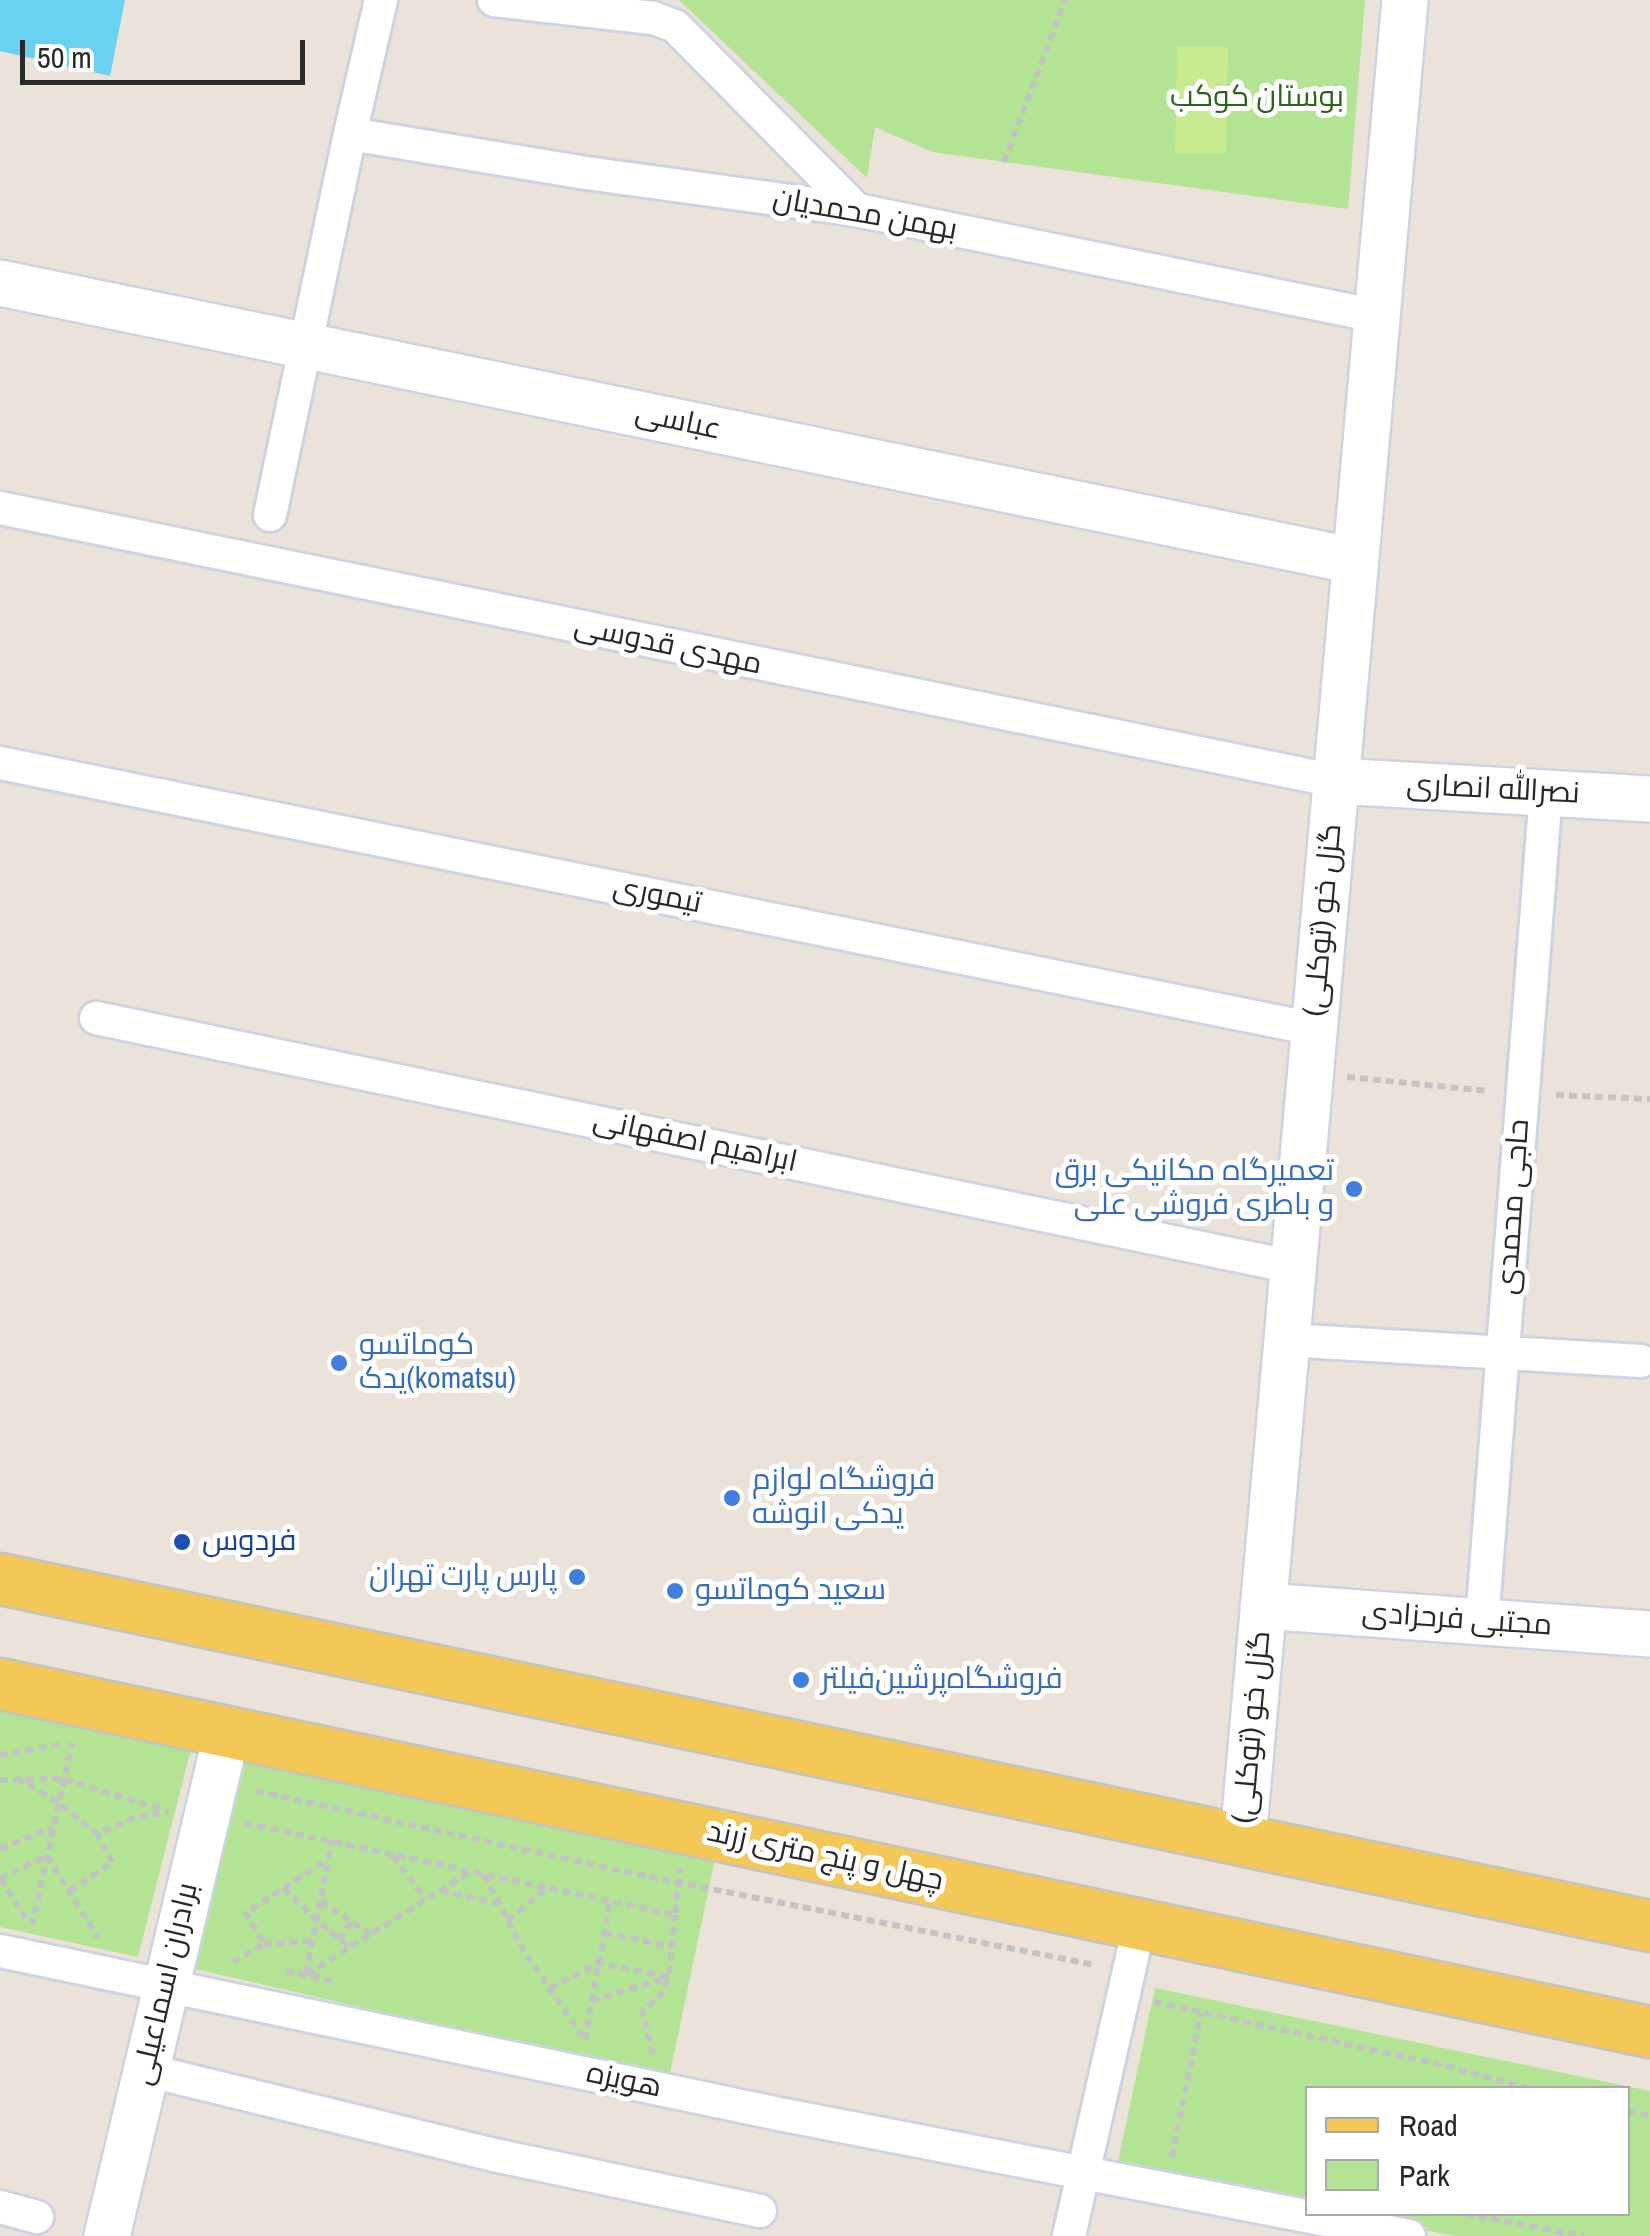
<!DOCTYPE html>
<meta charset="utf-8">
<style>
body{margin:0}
#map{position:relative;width:1650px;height:2236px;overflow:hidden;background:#ebe2d9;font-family:"Archivo Narrow",sans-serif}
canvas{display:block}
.legend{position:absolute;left:1305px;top:2086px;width:325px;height:130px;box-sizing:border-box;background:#fff;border:2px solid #a9a9a9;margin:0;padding:12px 18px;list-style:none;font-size:30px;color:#282828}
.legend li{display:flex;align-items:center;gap:20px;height:50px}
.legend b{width:50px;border:2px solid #a9a9a9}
.scale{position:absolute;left:20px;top:40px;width:285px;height:45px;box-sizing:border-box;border:5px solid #282828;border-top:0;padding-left:12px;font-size:30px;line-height:35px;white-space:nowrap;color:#282828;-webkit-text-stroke:8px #fff;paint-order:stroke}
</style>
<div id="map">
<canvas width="1650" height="2236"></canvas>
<ul class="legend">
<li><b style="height:12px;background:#f3c856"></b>Road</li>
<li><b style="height:28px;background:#b2e493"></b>Park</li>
</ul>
<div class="scale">50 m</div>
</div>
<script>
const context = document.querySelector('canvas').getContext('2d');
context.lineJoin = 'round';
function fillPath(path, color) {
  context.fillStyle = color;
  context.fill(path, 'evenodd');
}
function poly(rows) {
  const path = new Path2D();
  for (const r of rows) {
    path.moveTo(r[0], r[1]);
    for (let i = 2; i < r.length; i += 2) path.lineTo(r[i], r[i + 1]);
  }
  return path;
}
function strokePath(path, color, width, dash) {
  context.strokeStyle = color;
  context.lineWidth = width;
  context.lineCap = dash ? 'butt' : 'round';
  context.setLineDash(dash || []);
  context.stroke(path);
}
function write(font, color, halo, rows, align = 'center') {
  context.font = font + ' "Archivo Narrow",Cairo,sans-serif';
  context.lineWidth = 10;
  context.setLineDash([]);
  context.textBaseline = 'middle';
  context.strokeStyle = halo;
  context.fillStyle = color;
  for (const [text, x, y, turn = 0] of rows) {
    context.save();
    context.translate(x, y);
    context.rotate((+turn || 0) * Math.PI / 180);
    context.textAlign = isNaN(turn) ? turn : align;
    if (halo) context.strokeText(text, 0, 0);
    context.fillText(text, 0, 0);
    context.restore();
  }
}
fillPath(poly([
 [679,0,1365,0,1348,209,932,152,875,127,867,178],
 [0,1706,192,1745,138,1957,0,1927],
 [243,1760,716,1854,669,2078,191,1968],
 [1155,1988,1650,2091,1650,2236,1454,2236,1346,2214,1628,2214,1628,2088,1308,2088,1307,2206,1117,2166]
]), '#b2e493');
fillPath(poly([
 [1177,47,1228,47,1226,153,1175,153]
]), '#c8eb8f');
fillPath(poly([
 [0,0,125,0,110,76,0,51]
]), '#68d2f1');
const street = poly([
 [494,0,653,18,675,26,857,210],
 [350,134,586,173,857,210,1377,316],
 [0,508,1336,781],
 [270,515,350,134,381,0],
 [0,763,1314,1029],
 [96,1018,1293,1267],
 [1287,1340,1641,1361],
 [1482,1622,1546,792],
 [0,1951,779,2114,1409,2236],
 [146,2070,494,2155,760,2211],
 [0,2207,37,2217],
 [1069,2236,1140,1922]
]);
const secondary = poly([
 [0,283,1355,561],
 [1336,781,1650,799],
 [1263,1606,1650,1634],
 [1243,1839,1405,0],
 [107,2236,227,1732]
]);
const primary = poly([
 [0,1579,1650,1926],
 [0,1684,1650,2032]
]);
strokePath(street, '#ced3e2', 38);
strokePath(secondary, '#ced3e2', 50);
strokePath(primary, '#c3c3c3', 55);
strokePath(poly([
 [1004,162,1065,0],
 [1347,1077,1489,1091],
 [1556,1095,1650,1099],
 [0,1755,64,1744],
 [17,1778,59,1803,97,1834],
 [0,1780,64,1779,164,1810],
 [256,1791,636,1874,1095,1965],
 [245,1823,675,1915,680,1868],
 [0,1849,53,1827],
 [393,1856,425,1899],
 [484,1875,522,1948,584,2039],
 [0,1878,47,1856,98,1938],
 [0,1879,28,1921],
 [284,1888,317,1921,350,1947],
 [70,1891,113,1862,97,1834,134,1818,168,1812],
 [441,1891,497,1903],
 [321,1901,370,1934],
 [508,1920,548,1887],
 [32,1926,72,1743],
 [605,1933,672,1947],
 [340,1940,351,1922],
 [264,1944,312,1941],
 [233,1962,264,1944,246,1913,328,1859],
 [286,1971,332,1981],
 [306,1973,332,1841],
 [307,1974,470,1872],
 [550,1988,599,1963,669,1977,675,1915],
 [592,2001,668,1977],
 [1154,2002,1438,2064,1528,2088],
 [585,2040,610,1900],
 [653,2054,642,2011,660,1996,669,1977],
 [1628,2111,1650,2116],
 [1172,2157,1201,2013],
 [1466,2214,1584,2236]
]), '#c3c3c3', 6, [8, 5]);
strokePath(street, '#fff', 32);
strokePath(secondary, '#fff', 45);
strokePath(primary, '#f3c856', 50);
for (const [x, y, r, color] of [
 [1354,1189,10,"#3f7fe0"],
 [339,1363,10,"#3f7fe0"],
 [732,1498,10,"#3f7fe0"],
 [182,1542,10,"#1a4fb4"],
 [577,1577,10,"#3f7fe0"],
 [675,1591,10,"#3f7fe0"],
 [801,1680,10,"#3f7fe0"]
]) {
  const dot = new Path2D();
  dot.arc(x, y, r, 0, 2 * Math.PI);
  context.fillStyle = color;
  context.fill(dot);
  strokePath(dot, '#fff', 4);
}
write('30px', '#2b6518', '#fff', [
 ["بوستان کوکب",1257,98]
]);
write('30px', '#282828', '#fff', [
 ["بهمن محمدیان",865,215,10],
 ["عباسی",678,422,12],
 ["مهدی قدوسی",668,646,12],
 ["نصرالله انصاری",1493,790,3],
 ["تیموری",657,896,11],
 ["گزل خو (توکلی)",1324,920,-85],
 ["ابراهیم اصفهانی",695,1142,12],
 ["حاجی محمدی",1514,1207,-86],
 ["مجتبی فرحزادی",1457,1620,4],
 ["گزل خو (توکلی)",1253,1727,-85],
 ["چهل و پنج متری زرند",825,1857,12],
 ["برادران اسماعیلی",166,1984,-77],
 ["هویزه",624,2081,12]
]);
write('30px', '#366cbe', '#fff', [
 ["تعمیرگاه مکانیکی برق",1334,1172,"right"],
 ["و باطری فروشی علی",1334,1206,"right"],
 ["کوماتسو",359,1346],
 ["یدک(komatsu)",359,1380],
 ["فروشگاه لوازم",752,1481],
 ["یدکی انوشه",752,1515],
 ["پارس پارت تهران",557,1577,"right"],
 ["سعید کوماتسو",695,1591],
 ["فروشگاه‌پرشین‌فیلتر",821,1680]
], 'left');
write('30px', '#164399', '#fff', [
 ["فردوس",202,1542]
], 'left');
</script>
